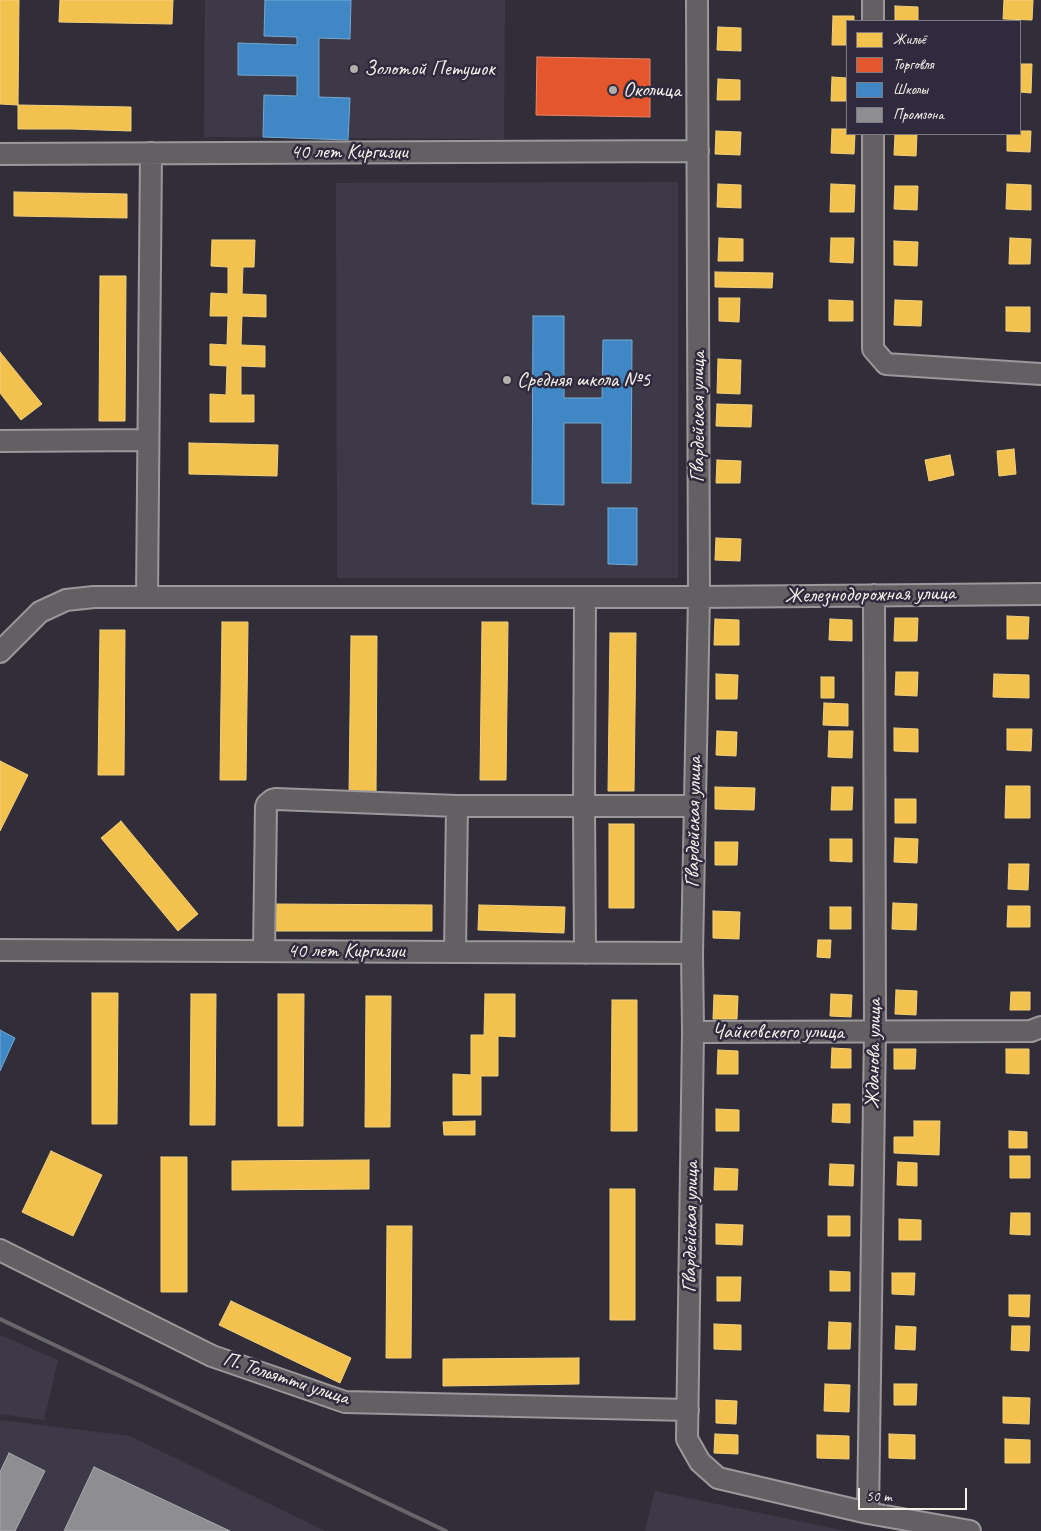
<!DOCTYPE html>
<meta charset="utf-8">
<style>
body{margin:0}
#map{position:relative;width:1041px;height:1531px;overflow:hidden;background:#312e39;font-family:Caveat,sans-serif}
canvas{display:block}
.legend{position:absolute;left:846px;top:20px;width:175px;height:115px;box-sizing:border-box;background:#2f2a3d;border:1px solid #7e7a81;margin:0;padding:6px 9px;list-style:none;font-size:15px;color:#f4f1e8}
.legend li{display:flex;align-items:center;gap:10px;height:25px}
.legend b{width:25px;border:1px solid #7e7a81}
.scale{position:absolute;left:858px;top:1488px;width:109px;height:22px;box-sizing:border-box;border:2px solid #f4f1e8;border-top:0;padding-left:6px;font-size:15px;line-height:18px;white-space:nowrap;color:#f4f1e8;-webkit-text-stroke:4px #2f2a3d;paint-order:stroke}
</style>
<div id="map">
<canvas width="1041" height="1531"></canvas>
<ul class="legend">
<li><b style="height:14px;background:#f2c14e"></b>Жильё</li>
<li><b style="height:14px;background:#e4572e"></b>Торговля</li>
<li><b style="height:14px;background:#3f88c5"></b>Школы</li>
<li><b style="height:14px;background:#8d8d92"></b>Промзона</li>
</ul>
<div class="scale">50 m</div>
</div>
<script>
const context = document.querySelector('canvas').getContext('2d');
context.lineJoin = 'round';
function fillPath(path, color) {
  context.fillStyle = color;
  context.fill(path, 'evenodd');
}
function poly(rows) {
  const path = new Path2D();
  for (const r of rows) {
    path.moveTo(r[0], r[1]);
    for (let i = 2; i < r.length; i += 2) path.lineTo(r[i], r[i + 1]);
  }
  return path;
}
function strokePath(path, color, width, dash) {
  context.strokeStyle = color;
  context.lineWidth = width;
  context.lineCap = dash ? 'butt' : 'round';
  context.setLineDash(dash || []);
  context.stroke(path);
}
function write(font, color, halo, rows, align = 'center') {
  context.font = font + ' Caveat,sans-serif';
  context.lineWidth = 5;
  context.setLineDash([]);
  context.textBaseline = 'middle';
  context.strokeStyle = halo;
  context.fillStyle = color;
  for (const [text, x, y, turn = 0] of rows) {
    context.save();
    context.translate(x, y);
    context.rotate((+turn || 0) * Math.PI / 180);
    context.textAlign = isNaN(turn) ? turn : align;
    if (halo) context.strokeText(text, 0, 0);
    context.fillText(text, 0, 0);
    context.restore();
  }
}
fillPath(poly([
 [205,0,505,0,504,139,204,137],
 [678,182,678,578,337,578,336,183],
 [0,1335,58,1360,44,1420,0,1414],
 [0,1420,130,1436,325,1531,0,1531],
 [655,1491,846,1531,645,1531]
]), '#3e3948');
const homes = poly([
 [0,0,19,0,18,105,0,104,0,0],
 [60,0,173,0,172,24,59,22,60,0],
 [1004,0,1033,0,1032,20,1003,19,1004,0],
 [895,6,918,7,918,21,895,21,895,6],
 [833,16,854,16,854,21,847,21,847,45,832,45,833,16],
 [718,27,741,28,741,51,717,50,718,27],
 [1020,64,1032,64,1031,93,1020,92,1020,64],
 [832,77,847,78,847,101,831,101,832,77],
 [718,79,740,80,740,100,717,100,718,79],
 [18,105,131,107,131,131,71,129,18,129,18,105],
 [832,129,847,129,847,134,855,134,854,154,831,153,832,129],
 [716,131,741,132,740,155,715,154,716,131],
 [1020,131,1031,131,1030,152,1007,151,1007,134,1020,134,1020,131],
 [895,134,917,134,916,156,894,155,895,134],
 [718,184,741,185,741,208,717,207,718,184],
 [831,184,855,185,854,212,830,212,831,184],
 [1007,184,1031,185,1031,210,1006,209,1007,184],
 [895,186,918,186,917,210,894,209,895,186],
 [14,192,127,194,127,218,14,216,14,192],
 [719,238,743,239,743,261,718,261,719,238],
 [831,238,854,238,853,263,830,262,831,238],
 [1010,238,1031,239,1030,264,1009,264,1010,238],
 [212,240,255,240,254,267,243,267,242,294,266,295,266,317,242,316,241,345,265,346,265,367,241,366,241,395,254,395,254,422,210,422,210,394,226,395,227,366,210,365,210,344,227,345,228,316,210,316,211,293,228,294,228,267,211,266,212,240],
 [894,241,918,242,917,266,894,265,894,241],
 [715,272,773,273,772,288,715,287,715,272],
 [100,276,126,276,125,421,99,421,100,276],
 [719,298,740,298,739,322,719,321,719,298],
 [829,300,853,301,853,321,829,321,829,300],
 [895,300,922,301,921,326,894,325,895,300],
 [1006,307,1030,307,1030,332,1006,331,1006,307],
 [0,352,42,404,21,420,0,393,0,352],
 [718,359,741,360,740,394,717,393,718,359],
 [717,404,752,405,751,427,716,426,717,404],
 [189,443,278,445,277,476,189,474,189,443],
 [1014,449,1016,474,999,476,997,451,1014,449],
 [950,455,954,475,929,481,925,460,950,455],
 [717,460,741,461,740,483,716,483,717,460],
 [716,538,741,539,740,561,715,560,716,538],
 [1007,616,1029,617,1028,639,1007,639,1007,616],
 [895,618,918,618,917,641,894,641,895,618],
 [715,619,739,620,739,645,714,645,715,619],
 [830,619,852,620,852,641,829,640,830,619],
 [222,622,248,622,246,780,220,780,222,622],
 [482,622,508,622,506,780,480,780,482,622],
 [100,630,125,630,124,775,98,775,100,630],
 [610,633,636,633,634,791,608,791,610,633],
 [351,636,377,636,376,794,349,794,351,636],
 [896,672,918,672,917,696,895,695,896,672],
 [716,674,738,675,737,699,716,699,716,674],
 [994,674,1029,675,1029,698,993,697,994,674],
 [821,677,834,677,834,698,821,698,821,677],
 [824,703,848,704,848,726,823,725,824,703],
 [894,728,918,729,918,752,894,751,894,728],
 [1007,729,1032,729,1031,751,1007,750,1007,729],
 [717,731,737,732,736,756,716,755,717,731],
 [829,731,853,731,852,758,828,757,829,731],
 [0,761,28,775,0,831,0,761],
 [1006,786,1030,786,1030,818,1005,818,1006,786],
 [715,787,755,788,754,810,715,809,715,787],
 [832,787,853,787,852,810,831,810,832,787],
 [895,799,916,799,916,823,895,823,895,799],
 [121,821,198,914,178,931,101,838,121,821],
 [609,824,634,824,634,908,609,908,609,824],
 [895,838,918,839,917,863,894,862,895,838],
 [830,839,852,839,852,862,830,861,830,839],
 [715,842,738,842,737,865,715,865,715,842],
 [1009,864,1029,864,1028,890,1008,889,1009,864],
 [893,903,917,904,916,930,892,929,893,903],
 [273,904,432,905,432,931,273,931,273,904],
 [479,905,565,907,564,933,478,930,479,905],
 [1008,906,1030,906,1030,927,1007,927,1008,906],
 [830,907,851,907,851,929,830,929,830,907],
 [713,911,740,912,739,939,713,938,713,911],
 [818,940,831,940,830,958,817,957,818,940],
 [896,990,917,991,916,1015,895,1014,896,990],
 [1011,992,1030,992,1030,1010,1010,1010,1011,992],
 [92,993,118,993,117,1124,92,1124,92,993],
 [191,994,216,994,215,1125,190,1125,191,994],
 [278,994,304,994,303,1126,278,1126,278,994],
 [485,994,515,994,515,1037,498,1036,498,1076,481,1076,481,1115,453,1115,453,1074,471,1075,471,1035,484,1035,485,994],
 [831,994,852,995,851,1017,830,1016,831,994],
 [714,995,738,996,737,1019,713,1019,714,995],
 [366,996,391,996,390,1127,365,1127,366,996],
 [612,1000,637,1000,637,1131,611,1131,612,1000],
 [832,1048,851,1049,851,1068,831,1068,832,1048],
 [894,1049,916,1049,915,1069,894,1069,894,1049],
 [1006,1049,1029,1049,1029,1074,1006,1073,1006,1049],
 [718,1050,738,1051,738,1074,717,1074,718,1050],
 [833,1104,850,1104,850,1123,832,1122,833,1104],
 [716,1109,739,1110,739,1131,716,1131,716,1109],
 [475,1121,475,1135,444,1135,443,1122,475,1121],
 [914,1121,940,1121,939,1155,894,1153,894,1137,914,1137,914,1121],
 [1009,1131,1027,1132,1027,1148,1009,1148,1009,1131],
 [51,1151,102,1175,73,1236,22,1212,51,1151],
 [1010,1156,1030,1156,1030,1178,1010,1178,1010,1156],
 [161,1157,187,1157,187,1292,161,1292,161,1157],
 [369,1160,369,1189,232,1190,232,1161,369,1160],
 [898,1162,917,1163,917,1186,897,1185,898,1162],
 [830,1164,854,1165,853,1186,829,1185,830,1164],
 [715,1168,738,1169,737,1190,714,1190,715,1168],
 [610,1189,635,1189,635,1320,610,1320,610,1189],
 [1011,1213,1030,1213,1030,1235,1010,1234,1011,1213],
 [828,1216,850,1216,850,1236,828,1236,828,1216],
 [899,1219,921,1220,921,1240,899,1240,899,1219],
 [716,1224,743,1225,742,1245,716,1244,716,1224],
 [387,1226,412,1226,411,1358,386,1358,387,1226],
 [830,1271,850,1272,850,1291,830,1291,830,1271],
 [892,1273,915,1273,914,1295,892,1294,892,1273],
 [717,1277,741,1277,740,1301,717,1301,717,1277],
 [1009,1295,1030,1295,1029,1317,1009,1316,1009,1295],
 [231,1301,351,1358,340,1383,219,1325,231,1301],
 [829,1322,851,1323,850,1349,828,1349,829,1322],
 [714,1324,741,1325,741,1350,714,1349,714,1324],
 [896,1326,916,1327,915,1350,895,1349,896,1326],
 [1012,1326,1030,1326,1029,1351,1011,1350,1012,1326],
 [579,1358,579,1384,443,1386,443,1359,579,1358],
 [825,1384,850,1385,849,1412,824,1411,825,1384],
 [894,1384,917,1384,916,1405,894,1405,894,1384],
 [1003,1397,1030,1398,1029,1424,1003,1423,1003,1397],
 [716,1400,737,1401,736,1424,716,1423,716,1400],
 [715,1434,738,1435,738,1454,714,1453,715,1434],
 [889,1434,915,1435,915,1459,889,1458,889,1434],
 [817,1435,849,1436,849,1459,817,1458,817,1435],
 [1005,1439,1030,1440,1030,1463,1005,1463,1005,1439]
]);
fillPath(homes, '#f2c14e');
strokePath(homes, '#f3cf7c', 1);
const shops = poly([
 [537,57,650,59,650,117,536,115,537,57]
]);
fillPath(shops, '#e4572e');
strokePath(shops, '#e98566', 1);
const schools = poly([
 [265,0,351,0,350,39,319,38,319,97,350,98,348,140,263,137,264,95,297,96,297,76,238,75,238,43,297,45,297,37,264,36,265,0],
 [533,316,564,316,564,398,602,398,603,340,632,340,631,483,602,483,602,423,564,423,564,505,532,504,533,316],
 [608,508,637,508,637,565,608,564,608,508],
 [0,1030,15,1038,0,1071,0,1030]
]);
fillPath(schools, '#3f88c5');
strokePath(schools, '#75a8d0', 1);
const industry = poly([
 [9,1453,45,1471,15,1531,0,1531,0,1472,9,1453],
 [94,1467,230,1531,64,1531,94,1467]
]);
fillPath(industry, '#8d8d92');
strokePath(industry, '#acabac', 1);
const minor = poly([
 [697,0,699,597,692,953,693,1032,687,1439,700,1462,718,1478,868,1513,970,1531],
 [873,0,873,21],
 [873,134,873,349,886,364,1041,374],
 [0,154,698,151],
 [0,441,148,440],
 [147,597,151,153],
 [0,652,40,612,66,600,94,597,699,597,1041,594],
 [0,950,692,953],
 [264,951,266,807,267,804,272,800,276,799,457,806,695,806],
 [455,952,457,806],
 [585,953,584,806,585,597],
 [693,1032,1031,1031,1041,1027],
 [0,1250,212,1356,345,1402,688,1410],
 [868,1513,875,1032,874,595]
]);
strokePath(minor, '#9a989b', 24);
strokePath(minor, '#626063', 20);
strokePath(poly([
 [0,1319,446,1531]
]), '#68666b', 4);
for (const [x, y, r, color] of [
 [354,69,5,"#b0adab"],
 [613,90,5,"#b0adab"],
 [507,380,5,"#b0adab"]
]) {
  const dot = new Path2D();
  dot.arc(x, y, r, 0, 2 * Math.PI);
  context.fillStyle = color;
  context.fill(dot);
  strokePath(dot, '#2f2a3d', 2);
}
write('21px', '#f4f1e8', '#2f2a3d', [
 ["Золотой Петушок",364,69],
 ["Околица",623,90],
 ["Средняя школа №5",517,380]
], 'left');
write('21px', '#f4f1e8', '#2f2a3d', [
 ["40 лет Киргизии",349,152],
 ["Гвардейская улица",698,417,-90],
 ["Железнодорожная улица",870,595,-1],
 ["Гвардейская улица",694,822,-89],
 ["40 лет Киргизии",346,951],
 ["Чайковского улица",778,1032],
 ["Жданова улица",874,1054,-89],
 ["Гвардейская улица",691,1227,-89],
 ["П. Тольятти улица",286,1379,18]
]);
</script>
